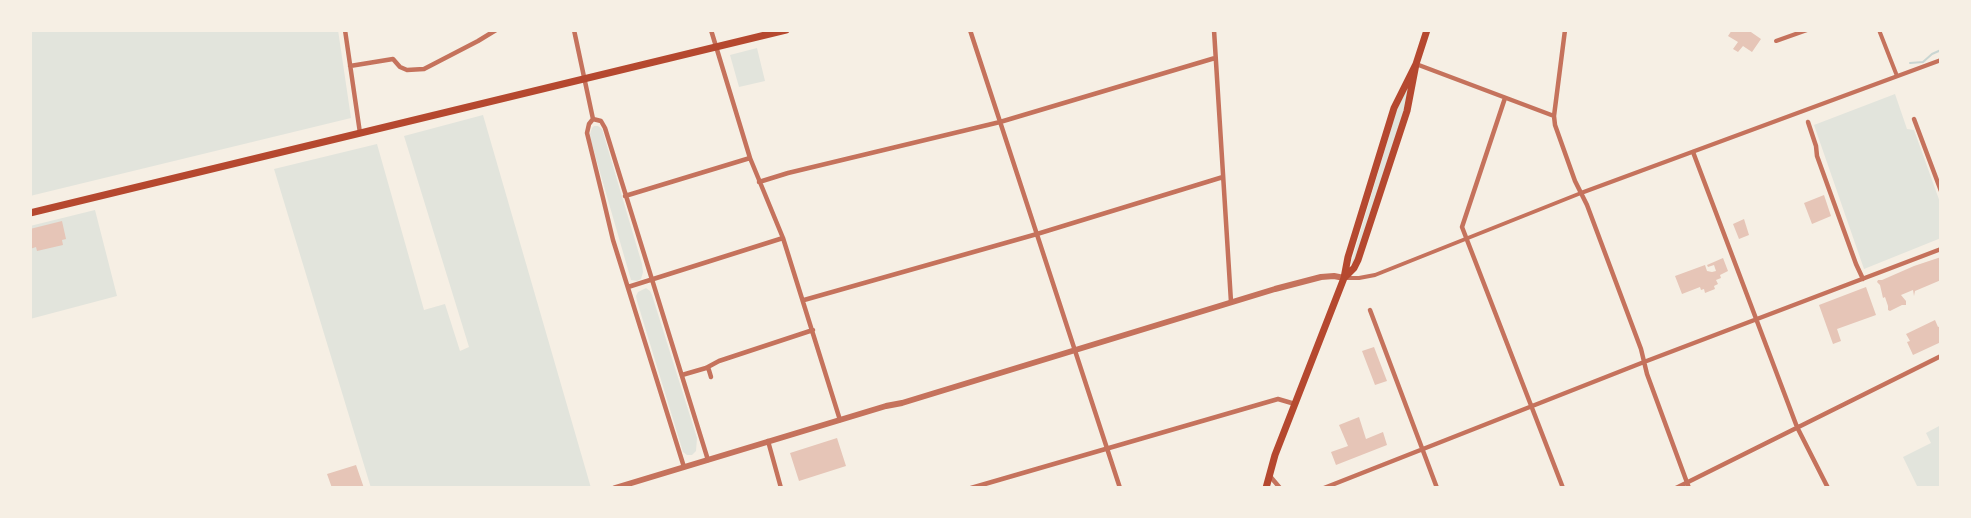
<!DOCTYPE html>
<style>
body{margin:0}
#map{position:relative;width:1971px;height:518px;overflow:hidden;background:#f6efe4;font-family:"Space Grotesk",sans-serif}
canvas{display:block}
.frame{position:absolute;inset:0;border:32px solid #f6efe4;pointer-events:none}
</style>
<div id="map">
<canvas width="1971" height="518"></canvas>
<div class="frame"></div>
</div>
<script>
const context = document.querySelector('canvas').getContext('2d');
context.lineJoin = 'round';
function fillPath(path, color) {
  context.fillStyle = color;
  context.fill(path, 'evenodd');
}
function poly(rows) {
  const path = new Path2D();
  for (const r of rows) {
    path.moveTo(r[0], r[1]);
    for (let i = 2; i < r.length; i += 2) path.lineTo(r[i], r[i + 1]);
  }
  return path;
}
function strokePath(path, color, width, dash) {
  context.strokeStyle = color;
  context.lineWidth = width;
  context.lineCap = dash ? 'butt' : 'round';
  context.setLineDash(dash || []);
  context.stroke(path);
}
fillPath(poly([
 [30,30,338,30,351,118,30,196],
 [757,48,765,81,739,87,730,55],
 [1409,85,1405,109,1355,261,1351,264,1396,112],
 [1895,94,1907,129,1914,130,1941,205,1941,238,1864,269,1814,125],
 [483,115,591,488,371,488,274,169,377,144,424,310,445,304,460,351,469,347,404,136],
 [594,126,598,126,602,129,642,264,643,272,641,279,637,281,631,280,591,141,590,134,592,128],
 [95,210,117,296,30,319,30,226],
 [646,288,650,291,652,295,697,438,696,451,692,455,687,455,683,452,637,301,636,296,638,292],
 [1941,425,1941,488,1918,488,1903,457,1931,443,1926,433]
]), '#e2e4dc');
strokePath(poly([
 [1910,63,1923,62,1932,54,1941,50]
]), '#c9d6d2', 2);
fillPath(poly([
 [1732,30,1748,30,1761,39,1752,52,1743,46,1738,52,1733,49,1738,42,1728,36],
 [1824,195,1831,216,1812,224,1804,203],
 [1744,219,1749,235,1739,239,1733,224],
 [62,221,66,239,62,240,63,245,37,251,36,247,30,249,30,229],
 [1941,257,1941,280,1915,291,1914,296,1913,290,1901,295,1906,301,1906,305,1902,305,1890,311,1888,310,1888,306,1885,297,1883,298,1880,285,1877,282,1878,280,1882,280,1914,266],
 [1723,258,1728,271,1720,275,1721,278,1716,280,1718,284,1714,286,1715,289,1705,293,1704,289,1701,290,1700,287,1682,294,1675,276,1705,265,1707,271,1712,272,1716,271,1714,265,1708,267,1707,265],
 [1866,287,1876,315,1837,329,1841,341,1833,344,1819,305],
 [1935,320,1938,327,1941,326,1941,342,1913,355,1907,342,1910,341,1906,334],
 [1374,347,1387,381,1375,385,1362,351],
 [1359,417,1366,439,1383,432,1387,445,1336,465,1331,452,1348,446,1339,425],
 [837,438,846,466,799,481,790,453],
 [356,465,364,488,332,488,327,474]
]), '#e6c5b7');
strokePath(poly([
 [1879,30,1897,76],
 [1776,41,1807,30],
 [1346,278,1359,278,1375,275,1581,193,1941,60]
]), '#c5725c', 4);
strokePath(poly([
 [345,30,360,133],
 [574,30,593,119,589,124,587,133,603,198,613,240,684,467],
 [711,30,750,158,783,238,840,420],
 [970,30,1120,488],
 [1214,30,1231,302],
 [1565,30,1554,116,1555,125,1575,181,1587,205,1641,349,1647,374,1689,488],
 [1416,64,1554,116],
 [350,66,393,59,400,67,407,70,424,69,478,41,496,30],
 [1505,98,1462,227,1563,488],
 [593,119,601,121,605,128,708,460],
 [1914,119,1941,191],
 [1808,122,1816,146,1817,156,1856,264,1863,279],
 [1693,152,1797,427,1828,488],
 [759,182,788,173,1000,122,1215,58],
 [625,196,750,158],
 [628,287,783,238],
 [804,300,1037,234,1223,177],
 [1370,310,1437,488],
 [708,367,711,377],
 [682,375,706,368,719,361,813,330],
 [768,441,781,488],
 [1269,475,1280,488],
 [971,488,1278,399,1295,404],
 [1324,488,1644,362,1941,249],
 [1676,488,1941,356]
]), '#c5725c', 4.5);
strokePath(poly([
 [615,488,886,406,902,403,1275,289,1321,277,1334,276,1344,278]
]), '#c5725c', 6);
strokePath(poly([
 [30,213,786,30],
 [1344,278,1354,268,1358,260,1407,111,1416,64,1427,30],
 [1266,488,1275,455,1344,278,1348,257,1394,108,1416,64]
]), '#b5482f', 7);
</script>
